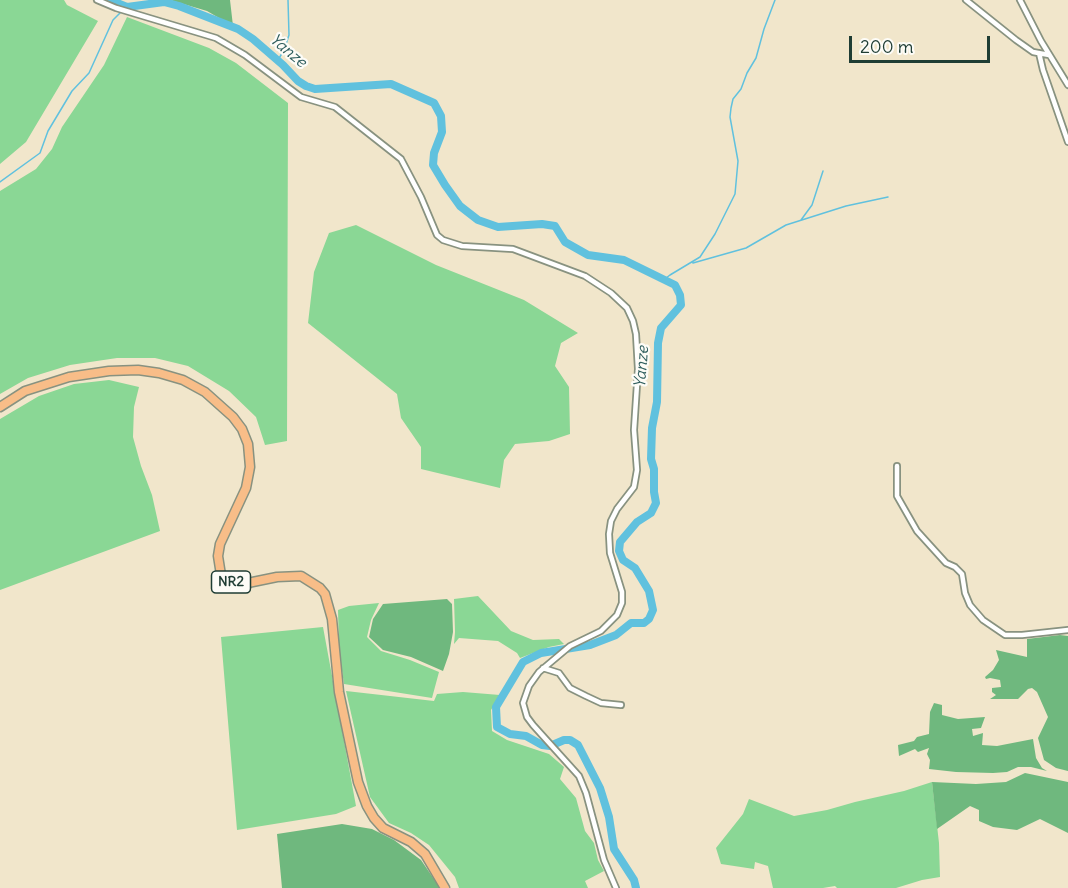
<!DOCTYPE html>
<style>
body{margin:0}
#map{position:relative;width:1068px;height:888px;overflow:hidden;background:#f1e6cb;font-family:Delius,sans-serif}
canvas{display:block}
.scale{position:absolute;left:849px;top:36px;width:141px;height:27px;box-sizing:border-box;border:3px solid #1f3d34;border-top:0;padding-left:8px;font-size:18px;line-height:21px;white-space:nowrap;color:#1f3d34;-webkit-text-stroke:4px #fdfcf7;paint-order:stroke}
</style>
<div id="map">
<canvas width="1068" height="888"></canvas>
<div class="scale">200 m</div>
</div>
<script>
const context = document.querySelector('canvas').getContext('2d');
context.lineJoin = 'round';
function fillPath(path, color) {
  context.fillStyle = color;
  context.fill(path, 'evenodd');
}
function poly(rows) {
  const path = new Path2D();
  for (const r of rows) {
    path.moveTo(r[0], r[1]);
    for (let i = 2; i < r.length; i += 2) path.lineTo(r[i], r[i + 1]);
  }
  return path;
}
function strokePath(path, color, width, dash) {
  context.strokeStyle = color;
  context.lineWidth = width;
  context.lineCap = dash ? 'butt' : 'round';
  context.setLineDash(dash || []);
  context.stroke(path);
}
function write(font, color, halo, rows, align = 'center') {
  context.font = font + ' Delius,sans-serif';
  context.lineWidth = 4.5;
  context.setLineDash([]);
  context.textBaseline = 'middle';
  context.strokeStyle = halo;
  context.fillStyle = color;
  for (const [text, x, y, turn = 0] of rows) {
    context.save();
    context.translate(x, y);
    context.rotate((+turn || 0) * Math.PI / 180);
    context.textAlign = isNaN(turn) ? turn : align;
    if (halo) context.strokeText(text, 0, 0);
    context.fillText(text, 0, 0);
    context.restore();
  }
}
fillPath(poly([
 [0,0,64,0,67,5,98,21,26,142,0,164],
 [127,17,209,48,236,63,288,103,287,441,265,445,256,417,229,391,188,366,155,358,117,358,70,365,28,378,0,394,0,191,36,169,52,149,62,127,104,65],
 [356,225,436,265,524,300,578,333,561,343,555,366,569,387,570,434,549,441,515,444,504,460,500,488,421,469,421,447,401,418,397,394,308,323,314,272,329,233],
 [109,380,139,387,134,407,133,437,141,466,152,495,160,531,0,590,0,419,39,396,74,384],
 [478,596,511,631,533,640,559,639,564,644,549,647,520,658,517,653,498,641,459,638,454,644,455,632,454,599],
 [379,603,371,620,367,637,381,651,410,660,439,672,432,698,344,684,339,650,338,610,349,606],
 [323,627,356,806,336,814,237,830,221,637],
 [346,691,434,701,437,694,463,692,500,695,491,710,492,731,507,740,549,754,564,767,560,779,576,798,585,831,594,843,598,860,604,871,585,881,588,888,459,888,455,877,429,845,411,833,389,823,370,797],
 [932,782,939,843,940,877,922,880,896,888,837,888,835,886,823,888,773,888,768,866,755,862,754,869,721,864,716,848,743,814,749,799,794,816,827,810,855,802,904,791]
]), '#8ad795');
fillPath(poly([
 [170,0,230,0,233,26,207,11],
 [447,599,452,604,453,632,449,654,443,671,411,657,383,650,369,637,373,619,383,604],
 [1060,635,1068,636,1068,771,1056,768,1044,760,1038,738,1048,717,1037,692,1032,688,1028,689,1018,699,990,699,996,695,992,692,992,688,1001,687,1000,680,990,678,986,679,985,677,993,670,999,660,996,650,1027,657,1027,639],
 [934,703,942,705,942,715,958,719,985,717,981,728,972,729,973,736,983,733,982,745,997,746,1033,739,1036,758,1042,768,1047,771,1031,767,1018,767,1007,772,993,773,956,772,929,769,930,760,927,754,929,748,918,752,915,749,899,756,898,745,914,741,917,737,929,734,930,712],
 [1025,773,1068,782,1068,833,1040,819,1017,830,993,827,979,821,979,810,970,806,937,829,932,782,976,784,1006,782],
 [342,824,372,829,394,840,421,860,440,888,282,888,277,834]
]), '#6fb87e');
strokePath(poly([
 [278,60,284,50,289,35,288,0],
 [0,182,40,153,48,131,72,91,89,73,113,20,120,13],
 [801,220,812,205,823,171],
 [693,263,746,248,786,225,846,206,888,197],
 [665,280,666,278,670,275,700,257,715,234,735,194,738,161,730,117,731,108,733,99,741,89,747,73,756,58,764,29,775,0]
]), '#60c1de', 1.5);
strokePath(poly([
 [110,0,127,7,164,2,179,6,238,29,253,39,283,65,298,81,306,86,315,89,391,84,434,103,441,116,442,132,434,153,433,165,445,185,460,206,478,220,498,227,542,224,555,226,565,242,588,255,624,260,675,285,680,295,681,305,661,328,658,343,657,402,652,428,651,459,654,469,654,492,656,503,651,513,637,522,620,542,619,551,623,560,635,568,649,591,653,610,649,619,644,623,631,623,616,635,590,645,541,653,523,662,496,707,497,727,510,734,526,736,542,745,550,746,564,740,570,740,578,745,600,788,609,817,614,849,634,880,636,888]
]), '#60c1de', 8);
const street = poly([
 [97,0,116,8,216,38,245,55,301,97,335,107,401,159,421,197,437,235,443,240,462,246,513,249,585,276,611,293,627,308,633,321,636,334,638,369,634,430,637,470,634,487,617,509,611,521,609,534,610,553,622,592,622,603,617,615,601,631,570,646,539,672,529,686,523,703,527,717,533,725,579,776,586,793,604,860,616,888],
 [966,0,1016,40,1033,52,1049,55],
 [1020,0,1041,41,1068,85],
 [1039,53,1043,70,1068,142],
 [897,466,897,496,917,531,946,563,955,567,962,574,965,593,970,605,983,620,1005,635,1022,635,1068,630],
 [543,668,559,673,570,688,586,696,601,703,621,705]
]);
const highway = poly([
 [0,407,25,391,69,377,109,371,138,370,159,373,183,380,205,392,233,417,242,429,248,444,250,467,246,488,220,544,218,556,221,575,226,581,238,585,277,577,301,576,320,588,325,594,332,619,339,692,358,782,367,806,374,818,383,828,411,842,425,854,445,888]
]);
strokePath(street, '#889280', 8);
strokePath(highway, '#889280', 11);
strokePath(street, '#fff', 4.5);
strokePath(highway, '#f8bd88', 8);
for (const [x, y, w] of [
 [231,582,39]
]) {
  const box = new Path2D();
  box.roundRect(x - w / 2, y - 11, w, 22, 4.5);
  context.fillStyle = '#fdfcf7';
  context.fill(box);
  strokePath(box, '#1f3d34', 1.5);
}
write('bold 14px', '#1f3d34', null, [
 ["NR2",231,582]
]);
write('italic 16px', '#2f5e5e', '#fdfcf7', [
 ["Yanze",288,51,40],
 ["Yanze",642,367,-86]
]);
</script>
